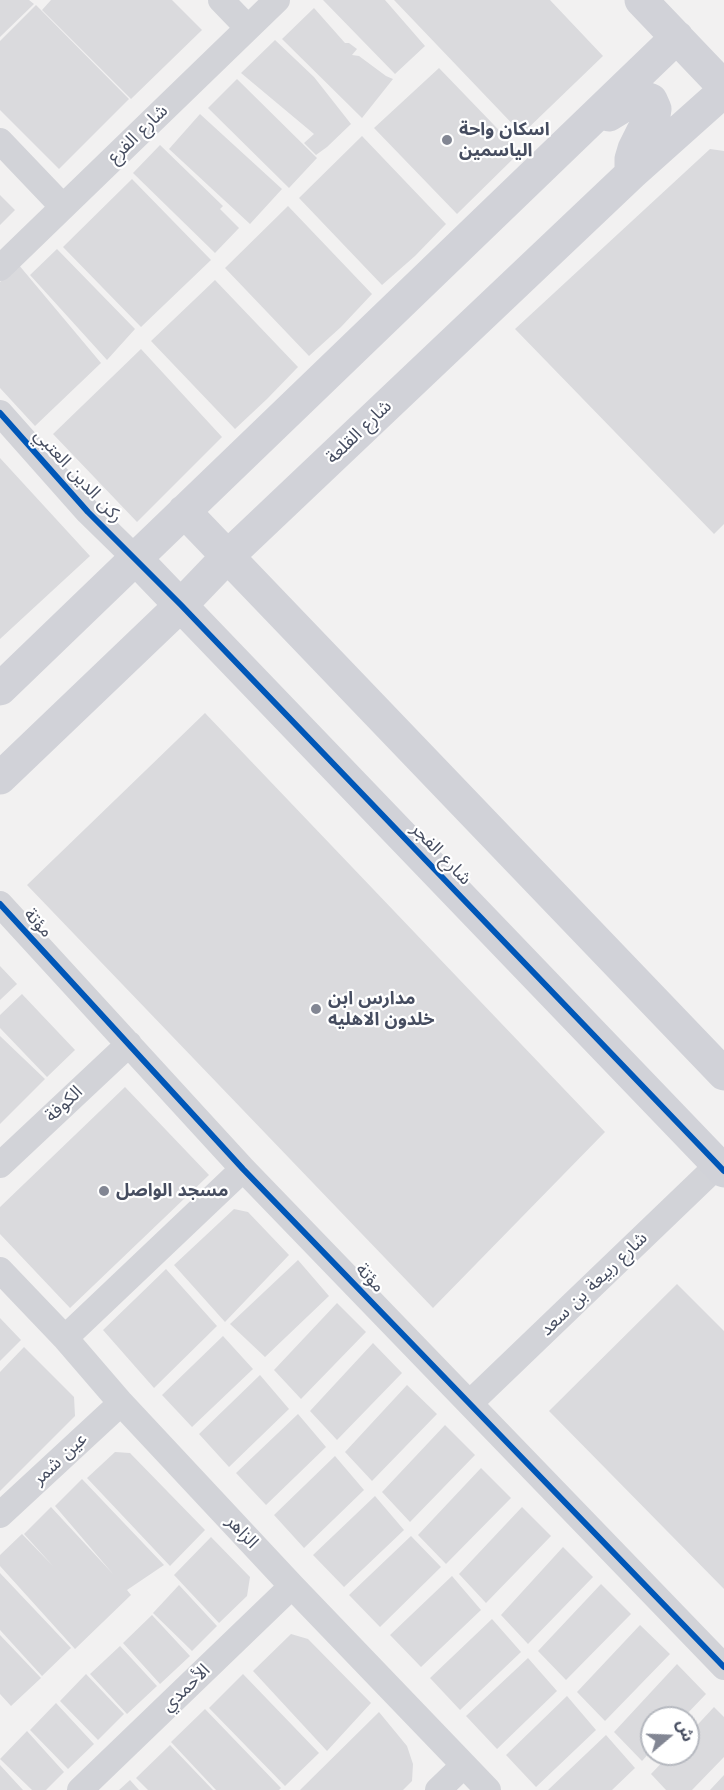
<!DOCTYPE html>
<meta charset="utf-8">
<style>
body{margin:0}
#map{position:relative;width:724px;height:1790px;overflow:hidden;background:#f2f1f1;font-family:"Work Sans","Noto Sans Arabic",sans-serif}
canvas{display:block}
.north{position:absolute;left:640px;top:1706px;width:60px;height:60px;box-sizing:border-box;background:#fff;border:2px solid #b5b8bf;border-radius:50%;rotate:71deg;font-size:16px;font-weight:700;line-height:24px;text-align:center;color:#464d60}
.north::after{content:'';display:block;margin:auto;width:21px;height:27px;background:#828693;clip-path:polygon(50% 0,100% 100%,50% 72%,0 100%)}
</style>
<div id="map">
<canvas width="724" height="1790"></canvas>
<div class="north">ش</div>
</div>
<script>
const context = document.querySelector('canvas').getContext('2d');
context.lineJoin = 'round';
function fillPath(path, color) {
  context.fillStyle = color;
  context.fill(path, 'evenodd');
}
function poly(rows) {
  const path = new Path2D();
  for (const r of rows) {
    path.moveTo(r[0], r[1]);
    for (let i = 2; i < r.length; i += 2) path.lineTo(r[i], r[i + 1]);
  }
  return path;
}
function strokePath(path, color, width, dash) {
  context.strokeStyle = color;
  context.lineWidth = width;
  context.lineCap = dash ? 'butt' : 'round';
  context.setLineDash(dash || []);
  context.stroke(path);
}
function write(font, color, halo, rows, align = 'center') {
  context.font = font + ' "Work Sans","Noto Sans Arabic",sans-serif';
  context.lineWidth = 4.5;
  context.setLineDash([]);
  context.textBaseline = 'middle';
  context.strokeStyle = halo;
  context.fillStyle = color;
  for (const [text, x, y, turn = 0] of rows) {
    context.save();
    context.translate(x, y);
    context.rotate((+turn || 0) * Math.PI / 180);
    context.textAlign = isNaN(turn) ? turn : align;
    if (halo) context.strokeText(text, 0, 0);
    context.fillText(text, 0, 0);
    context.restore();
  }
}
fillPath(poly([
 [0,0,29,0,34,4,0,37],
 [51,0,172,0,202,30,131,99,42,10],
 [323,0,385,0,425,46,395,74],
 [394,0,550,0,603,56,522,134],
 [36,5,129,99,59,169,0,110,0,41],
 [314,8,345,43,349,43,357,49,352,55,359,56,386,76,393,79,362,118,282,39],
 [275,40,314,77,351,124,327,147,316,155,304,143,314,134,241,73],
 [439,68,520,152,457,214,374,128],
 [237,79,317,158,289,188,208,108],
 [200,114,282,189,250,224,169,149],
 [362,136,446,224,415,256,382,285,299,198],
 [160,145,223,206,220,209,239,228,215,253,133,173],
 [710,149,724,151,724,524,714,534,515,329],
 [132,179,211,260,141,327,63,247],
 [0,195,15,210,0,225],
 [288,206,372,294,341,327,309,356,225,268],
 [57,249,135,329,107,360,30,275],
 [18,264,101,363,35,426,0,388,0,282],
 [215,280,298,367,267,399,235,429,151,341],
 [141,349,222,437,137,522,53,434],
 [0,458,90,556,0,639],
 [205,713,605,1132,433,1308,27,885],
 [0,966,17,984,0,1000],
 [22,994,75,1050,47,1077,0,1028,0,1015],
 [0,1036,45,1079,0,1124],
 [125,1087,209,1175,70,1308,0,1234,0,1207],
 [234,1209,248,1212,289,1255,225,1322,174,1265],
 [298,1260,329,1296,265,1357,230,1324],
 [166,1269,217,1326,154,1388,103,1330],
 [677,1284,724,1331,724,1589,549,1411],
 [337,1303,366,1332,301,1399,274,1370],
 [0,1318,21,1340,0,1361],
 [223,1336,253,1369,192,1427,162,1395],
 [373,1343,402,1373,337,1440,310,1411],
 [24,1347,74,1397,75,1416,0,1491,0,1372],
 [260,1375,289,1409,229,1467,199,1434],
 [407,1385,437,1414,372,1481,345,1452],
 [298,1414,326,1447,266,1505,236,1473],
 [445,1425,475,1455,410,1522,382,1492],
 [115,1452,130,1453,205,1530,170,1566,87,1478],
 [335,1456,364,1490,304,1548,274,1515],
 [481,1468,511,1498,446,1564,418,1535],
 [82,1479,164,1565,127,1590,131,1595,75,1649,0,1566,0,1555,22,1534,53,1566,24,1534,51,1507,113,1574,55,1506],
 [375,1496,404,1530,344,1587,313,1555],
 [522,1507,551,1536,486,1603,459,1574],
 [411,1536,441,1567,380,1627,349,1595],
 [211,1537,250,1577,247,1596,219,1623,174,1575],
 [563,1547,593,1577,528,1644,501,1615],
 [0,1573,71,1648,42,1676,0,1630],
 [452,1576,481,1610,421,1667,390,1635],
 [601,1584,631,1614,566,1680,538,1651],
 [179,1585,217,1626,192,1651,153,1613],
 [152,1615,190,1656,160,1684,123,1643],
 [492,1619,521,1652,460,1710,430,1678],
 [640,1625,670,1654,605,1721,577,1692],
 [291,1634,308,1639,371,1703,327,1751,253,1671],
 [0,1635,41,1678,11,1706,0,1694],
 [120,1646,157,1686,127,1714,90,1674],
 [528,1658,557,1691,497,1749,466,1716],
 [677,1664,706,1694,683,1718,652,1718,652,1750,642,1761,614,1732],
 [86,1674,124,1714,98,1740,60,1701],
 [243,1674,319,1753,285,1786,209,1708],
 [567,1696,596,1730,536,1787,506,1755],
 [56,1703,94,1744,68,1769,30,1730],
 [714,1707,724,1717,724,1757,692,1790,666,1790,651,1774,670,1754,688,1754,688,1735],
 [205,1709,281,1788,279,1790,216,1790,171,1742],
 [379,1712,407,1746,413,1764,412,1781,403,1790,300,1790],
 [27,1731,64,1772,46,1790,32,1790,0,1759],
 [606,1735,635,1768,612,1790,548,1790],
 [170,1745,213,1790,148,1790,136,1778],
 [0,1765,23,1790,0,1790],
 [724,1775,724,1790,710,1790],
 [130,1780,139,1790,119,1790]
]), '#dadadd');
strokePath(poly([
 [221,0,248,28],
 [0,141,63,207],
 [0,268,277,0],
 [0,413,88,512,135,558],
 [0,904,243,1169,724,1667],
 [0,1165,129,1044],
 [0,1270,65,1338,121,1403,292,1586,488,1790],
 [65,1338,243,1169],
 [470,1403,718,1165],
 [0,1515,121,1403],
 [80,1790,292,1586],
 [438,1790,464,1765]
]), '#d2d3d8', 26);
strokePath(poly([
 [641,0,724,87],
 [609,115,640,96,651,100,655,109,653,122,643,131,634,149,631,159,631,174],
 [184,511,724,1074],
 [135,558,724,1171],
 [0,689,677,37],
 [0,778,181,605,227,557,631,174,724,91]
]), '#d1d2d8', 33);
strokePath(poly([
 [0,413,88,512,181,605,724,1171],
 [0,904,243,1169,724,1667]
]), '#0057b8', 6);
for (const [x, y, r, color] of [
 [447,140,6,"#828693"],
 [316,1009,6,"#828693"],
 [104,1191,6,"#828693"]
]) {
  const dot = new Path2D();
  dot.arc(x, y, r, 0, 2 * Math.PI);
  context.fillStyle = color;
  context.fill(dot);
  strokePath(dot, '#fff', 2);
}
write('bold 18px', '#464d60', '#fff', [
 ["اسكان واحة",459,130],
 ["الياسمين",459,151],
 ["مدارس ابن",328,999],
 ["خلدون الاهليه",328,1020],
 ["مسجد الواصل",116,1191]
], 'left');
write('18px', '#464d60', '#fff', [
 ["شارع الفرع",138,134,-44],
 ["شارع القلعة",359,432,-44],
 ["ركن الدين العتبي",78,476,47],
 ["شارع الفجر",441,854,46],
 ["مؤتة",38,923,47],
 ["الكوفة",64,1104,-43],
 ["مؤتة",370,1278,46],
 ["شارع ربيعة بن سعد",594,1284,-44],
 ["عين شمر",60,1459,-43],
 ["الزاهر",242,1532,47],
 ["الأحمدي",186,1688,-44]
]);
</script>
